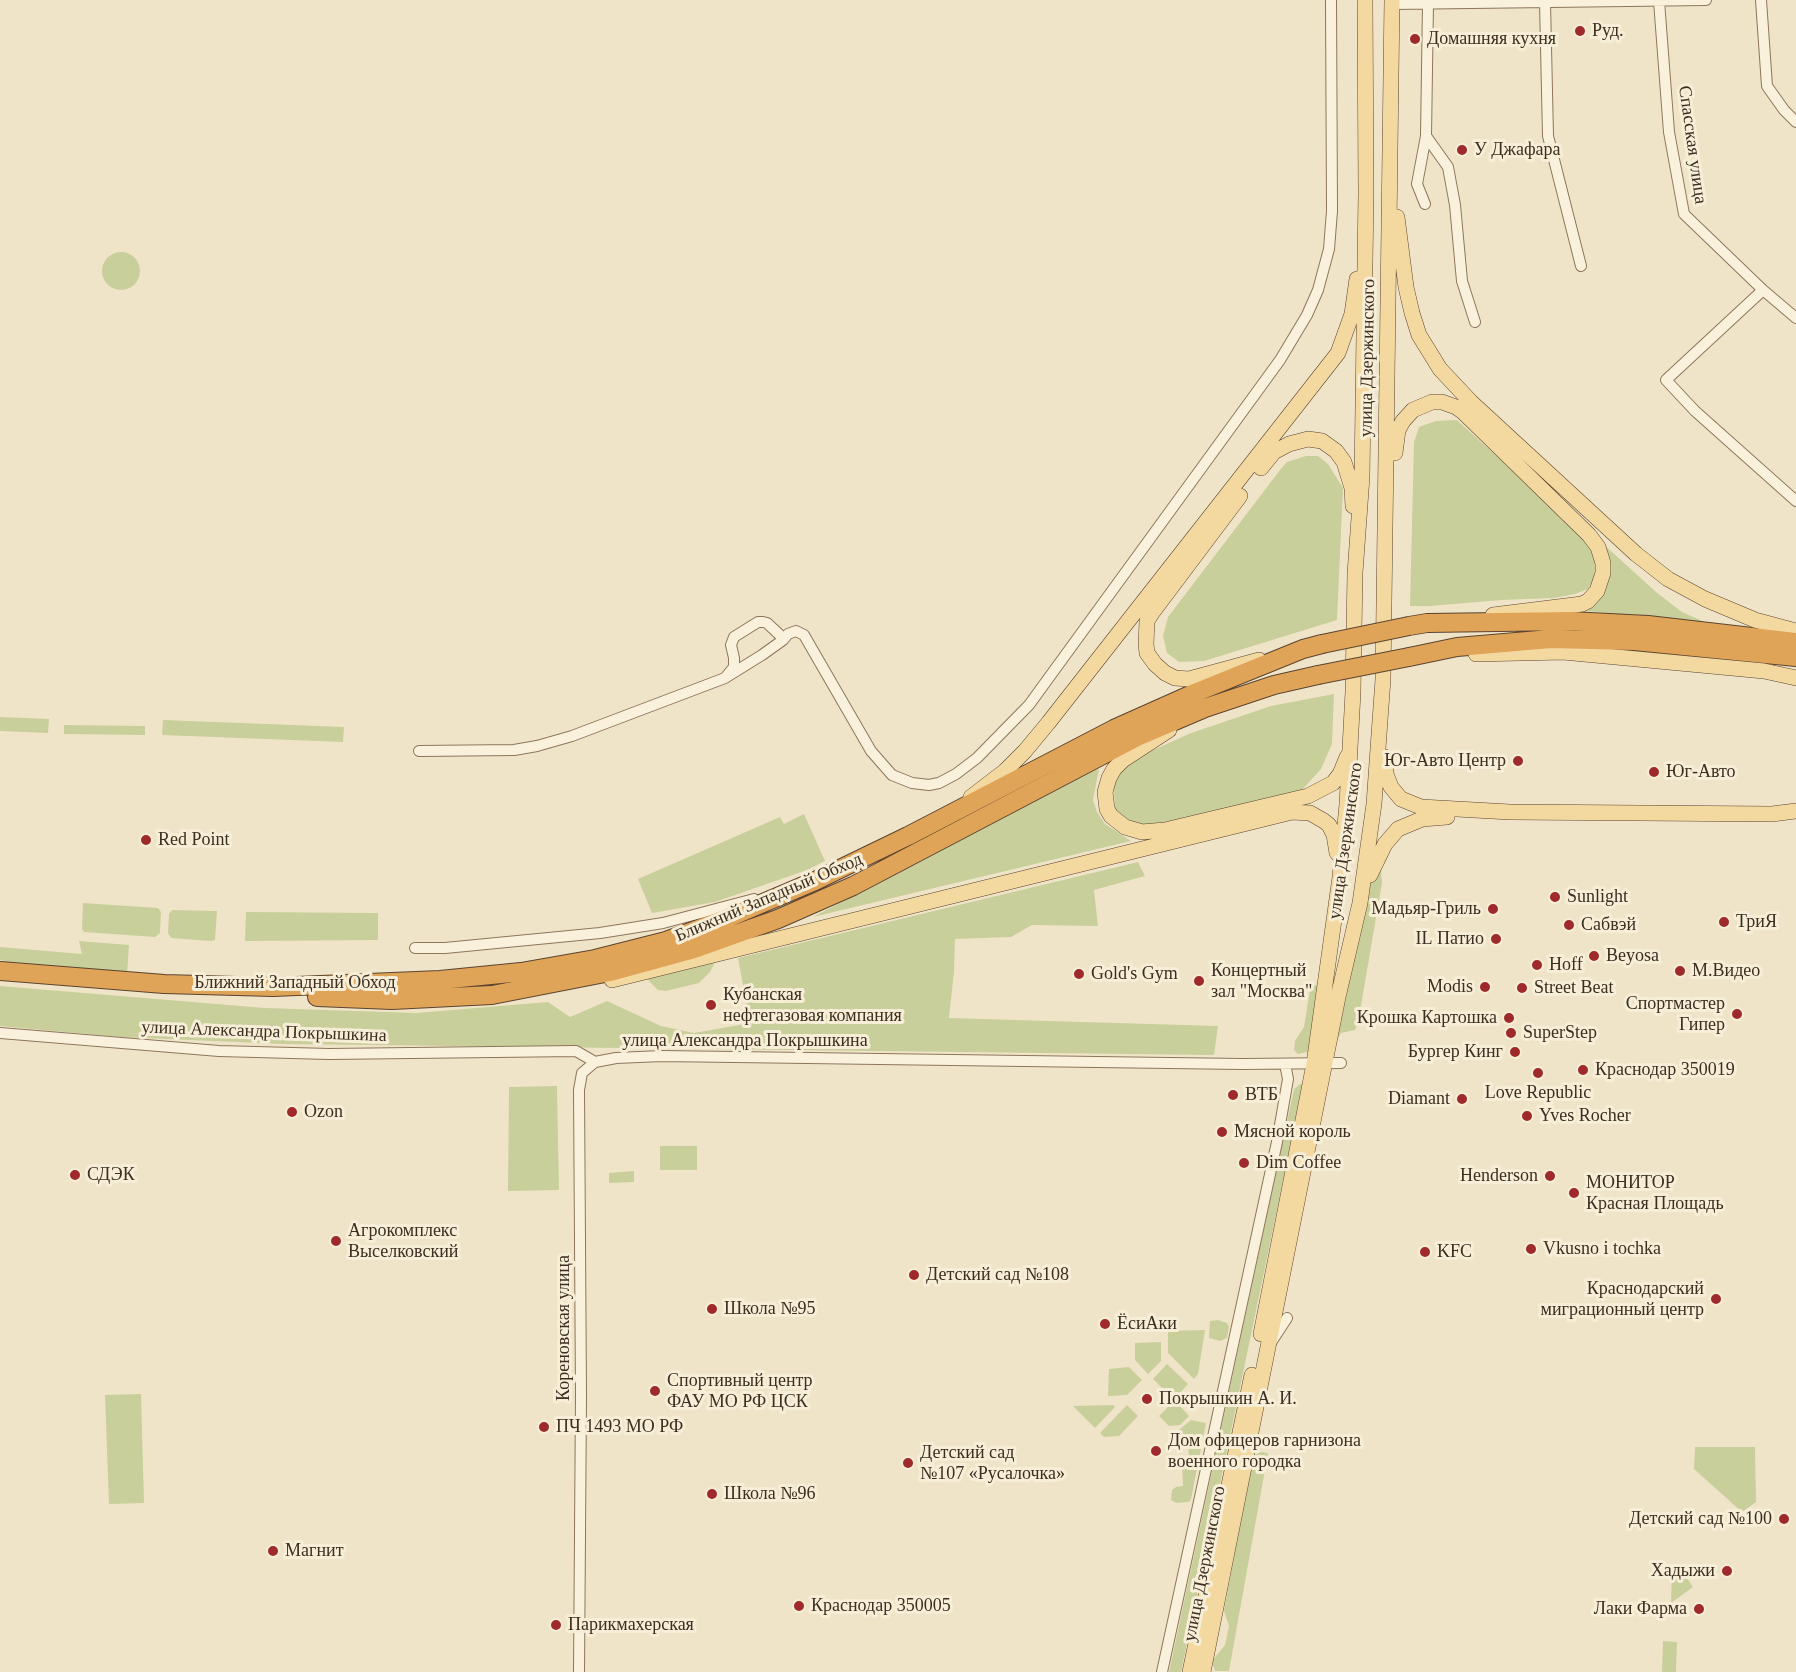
<!DOCTYPE html>
<meta charset="utf-8">
<style>
body{margin:0}
canvas{display:block;background:#f0e4c8}
</style>
<canvas width="1796" height="1672"></canvas>
<script>
const context = document.querySelector('canvas').getContext('2d');
context.lineJoin = 'round';
function fillPath(path, color) {
  context.fillStyle = color;
  context.fill(path, 'evenodd');
}
function poly(rows) {
  const path = new Path2D();
  for (const r of rows) {
    if (r.length === 3) {
      path.moveTo(r[0] + r[2], r[1]);
      path.arc(r[0], r[1], r[2], 0, 2 * Math.PI);
      continue;
    }
    path.moveTo(r[0], r[1]);
    for (let i = 2; i < r.length; i += 2) path.lineTo(r[i], r[i + 1]);
  }
  return path;
}
function strokePath(path, color, width, dash) {
  context.strokeStyle = color;
  context.lineWidth = width;
  context.lineCap = dash ? 'butt' : 'round';
  context.setLineDash(dash || []);
  context.stroke(path);
}
function write(font, color, halo, rows, align = 'center') {
  context.font = font + ' Georgia,serif';
  context.lineWidth = 6;
  context.setLineDash([]);
  context.textBaseline = 'middle';
  context.strokeStyle = halo;
  context.fillStyle = color;
  for (const [text, x, y, turn = 0] of rows) {
    context.save();
    context.translate(x, y);
    context.rotate((+turn || 0) * Math.PI / 180);
    context.textAlign = isNaN(turn) ? turn : align;
    if (halo) context.strokeText(text, 0, 0);
    context.fillText(text, 0, 0);
    context.restore();
  }
}
fillPath(poly([
 [121,271,19],
 [1457,420,1589,541,1597,564,1595,577,1588,589,1575,594,1554,598,1502,600,1430,606,1410,606,1414,442,1419,427,1436,421],
 [1306,456,1318,456,1328,464,1343,488,1337,620,1204,661,1179,662,1167,653,1163,636,1168,617,1280,470,1287,462],
 [1602,543,1656,592,1682,612,1714,626,1587,611,1599,600,1607,582],
 [1334,694,1332,744,1321,769,1302,790,1224,810,1146,826,1133,823,1115,811,1114,787,1117,774,1140,756,1191,733,1271,706],
 [0,717,49,719,48,733,0,731],
 [163,720,344,727,343,742,162,735],
 [64,725,145,726,145,735,64,734],
 [1099,769,1093,800,1097,812,1105,824,1131,841,813,917,1088,772],
 [804,814,825,861,807,870,715,902,652,913,638,879,780,817,784,824],
 [1388,848,1387,859,1381,869,1382,883,1358,1023,1355,1030,1341,1033,1337,1040,1371,878],
 [1138,862,1145,876,1094,890,1098,926,1032,925,1011,937,955,939,954,971,949,1018,1218,1026,1214,1055,283,1044,120,1037,0,1026,0,986,265,1008,416,1013,548,1002,570,1017,607,1001,661,1026,694,1033,750,1023,738,958],
 [83,903,158,908,161,912,160,933,155,937,84,932,82,929],
 [172,910,217,911,215,940,211,941,171,938,168,933,169,914],
 [246,912,378,913,378,940,245,941],
 [79,941,129,945,127,974,25,966,0,960,0,947,82,954],
 [716,960,710,972,699,983,666,991,658,990,646,978],
 [1315,985,1318,986,1311,1048,1307,1052,1298,1054,1294,1050,1295,1041,1304,1027,1310,989],
 [1300,1084,1303,1084,1181,1672,1169,1672,1294,1089],
 [557,1086,559,1190,508,1191,509,1087],
 [660,1146,697,1146,697,1170,660,1170],
 [634,1171,634,1182,609,1183,609,1173],
 [1218,1320,1227,1323,1229,1327,1227,1338,1220,1341,1209,1338,1210,1321],
 [1205,1330,1198,1374,1194,1379,1168,1353,1168,1331],
 [1161,1342,1161,1361,1148,1374,1135,1360,1135,1343],
 [1167,1364,1188,1384,1179,1394,1169,1395,1153,1379],
 [1129,1367,1142,1380,1127,1395,1108,1396,1109,1369],
 [141,1394,144,1503,109,1504,105,1395],
 [1113,1405,1115,1407,1095,1428,1073,1406],
 [1127,1405,1138,1416,1119,1436,1104,1437,1100,1433],
 [1179,1405,1189,1416,1180,1425,1169,1426,1159,1416,1169,1406],
 [1191,1420,1206,1423,1191,1499,1189,1502,1176,1503,1171,1500,1172,1490,1176,1487,1183,1486,1182,1461,1189,1460,1188,1440,1180,1440,1179,1430],
 [1695,1447,1755,1447,1756,1502,1742,1512,1694,1469],
 [1261,1452,1268,1453,1229,1671,1215,1671,1212,1661,1225,1645,1229,1626,1224,1611,1253,1456],
 [1672,1568,1687,1578,1693,1587,1671,1603],
 [1663,1641,1677,1642,1676,1672,1662,1672]
]), '#c9cf9b');
const street = poly([
 [1761,0,1767,86,1784,110,1796,122],
 [1659,1,1669,132,1684,214,1763,290,1796,318],
 [1545,2,1548,136,1581,266],
 [1392,4,1706,0],
 [1426,136,1448,167,1455,205,1462,281,1475,322],
 [1425,204,1417,184,1426,136,1428,3],
 [1763,290,1666,380,1695,411,1796,501],
 [783,640,788,634,796,631,804,635,871,751,892,775,912,783,929,785,939,783,956,774,977,758,1029,705,1280,360,1307,315,1318,290,1329,249,1332,211,1331,0],
 [419,751,514,750,537,746,572,736,725,678,762,655,783,640,782,637,767,623,763,622,758,622,734,637,731,645,734,658,734,667,725,678],
 [415,948,445,948,600,933,663,923,754,899],
 [0,1033,219,1051,329,1054,576,1051,595,1062,616,1058,662,1056,1242,1064,1341,1063],
 [1272,1341,1287,1318],
 [579,1672,581,1395,579,1090,582,1073,595,1062],
 [1162,1672,1277,1142,1288,1079,1285,1064]
]);
const primary = poly([
 [1397,217,1406,287,1412,313,1419,335,1440,369,1471,402,1636,554,1668,579,1705,599,1755,620,1796,631],
 [1395,453,1398,430,1403,421,1413,410,1432,402,1442,402,1456,407,1463,412,1589,535,1598,547,1603,563,1603,573,1597,591,1588,601,1582,604,1493,615],
 [1261,468,1274,452,1289,444,1308,439,1322,441,1336,451,1344,462,1352,488,1353,506],
 [1240,496,1152,613,1147,621,1146,644,1147,653,1155,664,1165,673,1175,678,1189,679,1259,660],
 [1476,654,1563,652,1764,671,1796,678],
 [1169,730,1123,760,1114,769,1109,778,1105,792,1107,809,1111,816,1125,827,1142,832,1165,830,1308,796,1333,783,1340,774,1347,757],
 [1385,757,1386,774,1391,787,1401,799,1421,807,1510,812,1772,814,1796,811],
 [971,797,1005,771,1025,751,1049,722,1338,353,1352,314,1357,279],
 [1370,875,1385,844,1398,829,1422,819,1447,817],
 [612,980,1292,812,1310,813,1324,821,1329,825,1334,835,1337,853],
 [1261,1334,1314,1064,1340,877,1347,804,1353,692,1355,573,1362,477,1366,193,1365,0],
 [1190,1672,1252,1375],
 [1203,1672,1338,997,1360,903,1374,804,1383,679,1392,0]
]);
const highway = poly([
 [1409,626,1427,623,1570,621,1648,625,1796,642],
 [1409,657,1457,647,1551,639,1634,641,1796,657],
 [0,971,164,984,273,987,440,980,521,972,595,959,666,941,723,920,815,881,908,836,1114,729,1197,692,1303,649,1322,644],
 [317,997,392,1000,492,995,610,972,694,949,778,919,853,886,1137,737,1205,708,1274,685,1318,675]
]);
strokePath(street, '#8d765c', 12);
strokePath(primary, '#5b4430', 16);
strokePath(highway, '#5b4430', 20);
strokePath(street, '#faf1dc', 10);
strokePath(primary, '#f3d9a0', 15);
strokePath(highway, '#e0a458', 18);
const highwayBridge = poly([
 [1322,644,1409,626],
 [1318,675,1409,657]
]);
strokePath(highwayBridge, '#5b4430', 20, []);
strokePath(highwayBridge, '#e0a458', 18);
for (const [x, y, r, color] of [
 [1580,31,6,"#9e2a2b"],
 [1415,39,6,"#9e2a2b"],
 [1462,150,6,"#9e2a2b"],
 [1518,761,6,"#9e2a2b"],
 [1654,772,6,"#9e2a2b"],
 [146,840,6,"#9e2a2b"],
 [1555,897,6,"#9e2a2b"],
 [1493,909,6,"#9e2a2b"],
 [1724,922,6,"#9e2a2b"],
 [1569,925,6,"#9e2a2b"],
 [1496,939,6,"#9e2a2b"],
 [1594,956,6,"#9e2a2b"],
 [1537,965,6,"#9e2a2b"],
 [1680,971,6,"#9e2a2b"],
 [1079,974,6,"#9e2a2b"],
 [1199,981,6,"#9e2a2b"],
 [1485,987,6,"#9e2a2b"],
 [1522,988,6,"#9e2a2b"],
 [711,1005,6,"#9e2a2b"],
 [1737,1014,6,"#9e2a2b"],
 [1509,1018,6,"#9e2a2b"],
 [1511,1033,6,"#9e2a2b"],
 [1515,1052,6,"#9e2a2b"],
 [1583,1070,6,"#9e2a2b"],
 [1538,1073,6,"#9e2a2b"],
 [1233,1095,6,"#9e2a2b"],
 [1462,1099,6,"#9e2a2b"],
 [292,1112,6,"#9e2a2b"],
 [1527,1116,6,"#9e2a2b"],
 [1222,1132,6,"#9e2a2b"],
 [1244,1163,6,"#9e2a2b"],
 [75,1175,6,"#9e2a2b"],
 [1550,1176,6,"#9e2a2b"],
 [1574,1193,6,"#9e2a2b"],
 [336,1241,6,"#9e2a2b"],
 [1531,1249,6,"#9e2a2b"],
 [1425,1252,6,"#9e2a2b"],
 [914,1275,6,"#9e2a2b"],
 [1716,1299,6,"#9e2a2b"],
 [712,1309,6,"#9e2a2b"],
 [1105,1324,6,"#9e2a2b"],
 [655,1391,6,"#9e2a2b"],
 [1147,1399,6,"#9e2a2b"],
 [544,1427,6,"#9e2a2b"],
 [1156,1451,6,"#9e2a2b"],
 [908,1463,6,"#9e2a2b"],
 [712,1494,6,"#9e2a2b"],
 [1784,1519,6,"#9e2a2b"],
 [273,1551,6,"#9e2a2b"],
 [1727,1571,6,"#9e2a2b"],
 [799,1606,6,"#9e2a2b"],
 [1699,1609,6,"#9e2a2b"],
 [556,1625,6,"#9e2a2b"]
]) {
  const dot = new Path2D();
  dot.arc(x, y, r, 0, 2 * Math.PI);
  context.fillStyle = color;
  context.fill(dot);
  strokePath(dot, '#f7eed8', 2);
}
write('18px', '#3d2e20', '#f7eed8', [
 ["Руд.",1592,31],
 ["Домашняя кухня",1427,39],
 ["У Джафара",1474,150],
 ["Юг-Авто Центр",1506,761,"right"],
 ["Юг-Авто",1666,772],
 ["Red Point",158,840],
 ["Sunlight",1567,897],
 ["Мадьяр-Гриль",1481,909,"right"],
 ["ТриЯ",1736,922],
 ["Сабвэй",1581,925],
 ["IL Патио",1484,939,"right"],
 ["Beyosa",1606,956],
 ["Hoff",1549,965],
 ["Концертный",1211,971],
 ["зал \"Москва\"",1211,992],
 ["М.Видео",1692,971],
 ["Gold's Gym",1091,974],
 ["Modis",1473,987,"right"],
 ["Street Beat",1534,988],
 ["Кубанская",723,995],
 ["нефтегазовая компания",723,1016],
 ["Спортмастер",1725,1004,"right"],
 ["Гипер",1725,1025,"right"],
 ["Крошка Картошка",1497,1018,"right"],
 ["SuperStep",1523,1033],
 ["Бургер Кинг",1503,1052,"right"],
 ["Краснодар 350019",1595,1070],
 ["Love Republic",1538,1093,"center"],
 ["ВТБ",1245,1095],
 ["Diamant",1450,1099,"right"],
 ["Ozon",304,1112],
 ["Yves Rocher",1539,1116],
 ["Мясной король",1234,1132],
 ["Dim Coffee",1256,1163],
 ["СДЭК",87,1175],
 ["Henderson",1538,1176,"right"],
 ["МОНИТОР",1586,1183],
 ["Красная Площадь",1586,1204],
 ["Агрокомплекс",348,1231],
 ["Выселковский",348,1252],
 ["Vkusno i tochka",1543,1249],
 ["KFC",1437,1252],
 ["Детский сад №108",926,1275],
 ["Краснодарский",1704,1289,"right"],
 ["миграционный центр",1704,1310,"right"],
 ["Школа №95",724,1309],
 ["ЁсиАки",1117,1324],
 ["Спортивный центр",667,1381],
 ["ФАУ МО РФ ЦСК",667,1402],
 ["Покрышкин А. И.",1159,1399],
 ["ПЧ 1493 МО РФ",556,1427],
 ["Дом офицеров гарнизона",1168,1441],
 ["военного городка",1168,1462],
 ["Детский сад",920,1453],
 ["№107 «Русалочка»",920,1474],
 ["Школа №96",724,1494],
 ["Детский сад №100",1772,1519,"right"],
 ["Магнит",285,1551],
 ["Хадыжи",1715,1571,"right"],
 ["Краснодар 350005",811,1606],
 ["Лаки Фарма",1687,1609,"right"],
 ["Парикмахерская",568,1625]
], 'left');
write('18px', '#3d2e20', '#f7eed8', [
 ["Спасская улица",1692,145,82],
 ["улица Дзержинского",1368,358,-89],
 ["улица Дзержинского",1346,841,-82],
 ["Ближний Западный Обход",769,898,-23],
 ["Ближний Западный Обход",295,983],
 ["улица Александра Покрышкина",264,1032,2],
 ["улица Александра Покрышкина",745,1041],
 ["Кореновская улица",564,1328,-90],
 ["улица Дзержинского",1205,1564,-79]
]);
</script>
